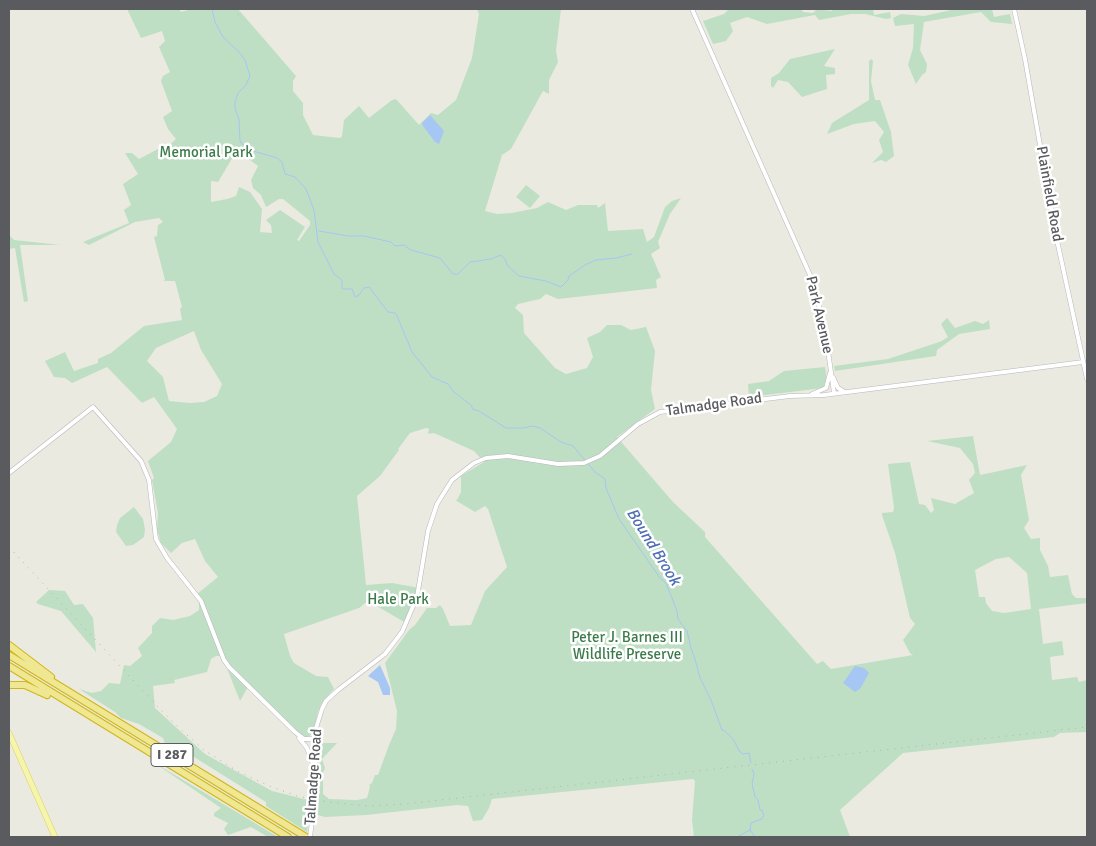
<!DOCTYPE html>
<style>
body{margin:0}
#map{position:relative;width:1096px;height:846px;overflow:hidden;background:#eaeae0;font-family:Signika,sans-serif}
canvas{display:block}
.frame{position:absolute;inset:0;border:10px solid #595b5f;pointer-events:none}
</style>
<div id="map">
<canvas width="1096" height="846"></canvas>
<div class="frame"></div>
</div>
<script>
const context = document.querySelector('canvas').getContext('2d');
context.lineJoin = 'round';
function fillPath(path, color) {
  context.fillStyle = color;
  context.fill(path, 'evenodd');
}
function poly(rows) {
  const path = new Path2D();
  for (const r of rows) {
    path.moveTo(r[0], r[1]);
    for (let i = 2; i < r.length; i += 2) path.lineTo(r[i], r[i + 1]);
  }
  return path;
}
function strokePath(path, color, width, dash) {
  context.strokeStyle = color;
  context.lineWidth = width;
  context.lineCap = dash ? 'butt' : 'round';
  context.setLineDash(dash || []);
  context.stroke(path);
}
function write(font, color, halo, rows, align = 'center') {
  context.font = font + ' Signika,sans-serif';
  context.lineWidth = 5;
  context.setLineDash([]);
  context.textBaseline = 'middle';
  context.strokeStyle = halo;
  context.fillStyle = color;
  for (const [text, x, y, turn = 0] of rows) {
    context.save();
    context.translate(x, y);
    context.rotate((+turn || 0) * Math.PI / 180);
    context.textAlign = isNaN(turn) ? turn : align;
    if (halo) context.strokeText(text, 0, 0);
    context.fillText(text, 0, 0);
    context.restore();
  }
}
fillPath(poly([
 [127,9,179,9,181,12,192,9,238,9,296,76,293,81,293,91,303,103,303,115,313,135,340,138,342,136,344,120,359,106,369,118,392,100,396,99,419,125,431,113,438,115,456,100,472,58,479,14,477,9,561,9,556,51,558,62,549,80,549,94,543,91,511,149,502,155,485,211,497,214,512,213,537,208,548,202,566,210,578,205,597,205,598,208,605,203,608,231,643,229,647,242,654,237,665,207,672,201,681,198,670,214,658,242,660,248,651,254,661,277,656,280,657,288,558,299,546,294,540,299,518,304,515,308,523,315,524,333,555,368,566,374,587,368,593,357,587,338,600,332,607,325,621,325,631,330,646,327,655,351,651,390,655,409,617,437,673,502,705,532,705,537,817,664,823,661,831,669,913,655,910,653,903,640,915,624,910,618,895,553,882,515,882,513,893,512,894,508,888,464,910,462,919,504,925,505,931,513,934,510,931,498,955,504,974,493,969,480,975,473,973,464,960,448,927,441,973,436,980,475,1027,465,1021,475,1029,520,1024,528,1031,539,1040,538,1040,550,1048,566,1050,577,1068,575,1072,594,1076,598,1087,598,1087,603,1039,609,1043,644,1062,641,1064,655,1050,657,1052,680,1077,677,1079,682,1087,680,1087,732,1060,733,1054,737,1007,742,903,753,840,810,850,837,694,837,692,820,695,781,693,779,492,799,489,808,482,820,473,821,468,806,457,805,366,815,325,817,314,814,319,797,317,770,321,743,337,743,322,759,325,768,323,773,323,794,329,799,357,800,367,798,370,787,369,785,372,783,375,775,378,775,389,745,396,729,397,711,385,663,409,630,415,625,427,608,436,608,440,605,443,609,450,626,471,625,485,591,507,567,488,509,485,506,475,512,455,500,457,500,461,492,461,476,484,462,474,451,434,433,428,434,429,429,426,428,410,433,398,449,399,450,380,476,357,496,366,585,392,583,420,588,406,623,368,601,359,608,284,634,290,656,294,663,316,676,328,677,334,689,324,700,318,711,313,734,307,737,299,734,249,685,240,701,222,656,216,656,211,659,207,672,174,680,175,683,153,686,155,708,205,754,272,791,312,801,308,818,301,814,308,821,307,832,266,806,266,802,186,752,180,753,165,744,163,738,139,724,121,718,115,712,79,689,92,693,101,691,109,683,120,684,124,665,130,666,142,656,138,648,152,633,152,626,160,618,173,620,190,616,199,610,199,598,197,594,218,577,205,561,195,539,182,543,171,553,161,543,157,530,158,513,152,480,154,478,148,461,171,442,177,429,154,397,142,403,107,367,72,383,65,378,54,377,45,361,65,352,74,371,98,363,98,359,111,353,144,326,182,320,180,309,182,307,175,281,163,281,165,280,154,237,157,236,158,225,163,222,159,218,135,222,89,245,83,242,129,223,124,210,131,205,123,184,138,174,125,153,132,153,139,159,158,149,163,151,176,139,168,129,163,117,172,111,161,81,163,76,170,72,159,47,165,41,162,31,141,38],
 [237,150,258,166,251,180,253,188,261,195,266,207,279,199,283,199,310,221,310,225,299,241,297,240,305,227,280,210,266,220,271,225,272,233,260,232,262,209,250,192,239,187,236,196,227,199,211,202,211,181,218,182],
 [194,331,201,350,222,384,217,396,204,402,190,403,169,401,163,377,147,361,156,348],
 [1009,557,1027,573,1031,609,1004,613,992,611,986,603,985,597,979,597,975,570,996,559],
 [729,9,801,9,803,12,813,13,817,9,832,11,832,9,873,9,874,15,890,12,891,18,886,19,865,14,851,14,819,20,815,15,767,24,747,17,730,23,733,31,726,41,713,44,703,21,724,14],
 [956,9,992,9,994,17,1010,14,1012,24,991,22,981,12,924,22,920,50,927,64,926,72,922,75,916,84,908,65,913,48,914,24,895,26,893,18,901,14,924,16],
 [835,49,824,66,835,68,835,74,826,75,827,89,802,97,788,82,778,80,773,88,771,86,771,78,779,73,790,59],
 [871,59,873,61,871,81,875,100,880,100,891,132,894,156,886,162,881,160,872,163,883,152,879,140,884,132,875,121,854,124,827,134,832,123,869,100,869,61],
 [526,185,540,196,530,208,516,197],
 [9,235,14,240,60,245,20,245,28,301,24,302,15,248,9,249],
 [947,318,955,328,975,321,983,324,989,320,990,329,959,334,937,350,936,356,835,371,834,366,888,359,942,341,948,337,941,324],
 [825,367,827,381,823,388,749,397,748,384,769,381,784,371],
 [134,507,143,519,145,530,144,537,133,545,126,546,116,532,117,525,120,518],
 [49,590,65,591,74,605,83,604,93,618,96,652,61,611,38,604,36,602],
 [153,762,195,787,278,837,268,837,251,827,228,835,224,829,228,823,214,816,214,813,221,808]
]), '#bfdfc4');
fillPath(poly([
 [430,115,444,131,439,144,435,142,423,126,422,123],
 [380,665,390,688,390,695,383,695,378,682,368,676],
 [855,666,864,668,869,673,860,689,855,692,843,683]
]), '#a6c6f4');
strokePath(poly([
 [212,9,215,22,223,37,239,52,245,60,250,76,246,85,238,93,235,102,235,109,239,119,240,141,242,144,253,151,277,158,282,162,285,174,295,177,306,189,314,210,318,242,334,274,342,280,342,288,344,289,352,289,355,297,359,295,364,288,369,287,388,312,395,313,397,316,412,352,432,377,448,384,453,391,472,406,472,409,479,411,506,428,523,428,533,426,540,428,561,442,573,446,595,472,605,479,606,488,619,519,660,578,666,583,677,611,678,619,687,631,691,648,695,659,700,678,711,700,722,730,725,731,733,739,740,752,743,754,749,753,751,763],
 [319,231,348,236,364,236,391,242,395,246,404,245,411,250,440,258,453,274,458,274,470,262,491,259,501,255,505,259,507,265,519,276,546,281,561,287,568,280,569,276,585,265,596,260,616,258,632,254],
 [752,769,754,774,752,784,755,797,758,800,760,810,762,810,764,815,762,819,751,823,750,830,755,837],
 [737,837,750,830]
]), '#a6c6f4', 1);
const minor = poly([
 [692,9,814,284,827,344,834,393],
 [1014,9,1025,59,1055,231,1087,379],
 [833,377,838,388,843,391],
 [812,394,826,388,830,373],
 [9,473,93,407,141,461,149,480,156,539,167,558,201,601,224,660,229,667,295,732,304,739,316,739],
 [299,738,307,748,314,767],
 [315,793,316,728,322,709,326,701,338,690,385,654,402,632,417,597,428,531,437,504,452,480,474,463,486,458,508,456,558,464,584,463,600,456,638,424,660,412,790,396,824,395,1083,362],
 [310,837,314,806]
]);
const major = poly([
 [9,733,55,837]
]);
const highway = poly([
 [9,645,51,677],
 [9,655,306,837],
 [9,666,288,837],
 [9,685,25,685,47,695]
]);
strokePath(minor, '#b6b7bc', 5);
strokePath(major, '#e0d163', 6);
strokePath(highway, '#d1b619', 8);
strokePath(minor, '#fff', 4);
strokePath(major, '#f5f5ab', 5);
strokePath(highway, '#f0e792', 6);
strokePath(poly([
 [233,9,243,19],
 [9,547,158,707,178,727,204,750,237,771,269,786,297,796,328,802,369,806,405,804,1087,727]
]), '#b1b2b2', 1, [1, 6]);
const minorBridge = poly([
 [314,806,315,793]
]);
strokePath(minorBridge, '#b6b7bc', 5, []);
strokePath(minorBridge, '#fff', 4);
for (const [x, y, w] of [
 [172,755,42]
]) {
  const box = new Path2D();
  box.roundRect(x - w / 2, y - 11.5, w, 23, 4);
  context.fillStyle = '#fff';
  context.fill(box);
  strokePath(box, '#595b5f', 1);
}
write('bold 14px', '#595b5f', null, [
 ["I 287",172,755]
]);
write('15px', '#3c7b49', '#fff', [
 ["Memorial Park",206,153],
 ["Hale Park",398,600],
 ["Peter J. Barnes III",627,638],
 ["Wildlife Preserve",627,655]
]);
write('15px', '#595b5f', '#fff', [
 ["Plainfield Road",1049,194,80],
 ["Park Avenue",819,315,77],
 ["Talmadge Road",714,405,-8],
 ["Talmadge Road",314,777,-86]
]);
write('italic 16px', '#4d6eb4', '#fff', [
 ["Bound Brook",653,547,58]
]);
</script>
